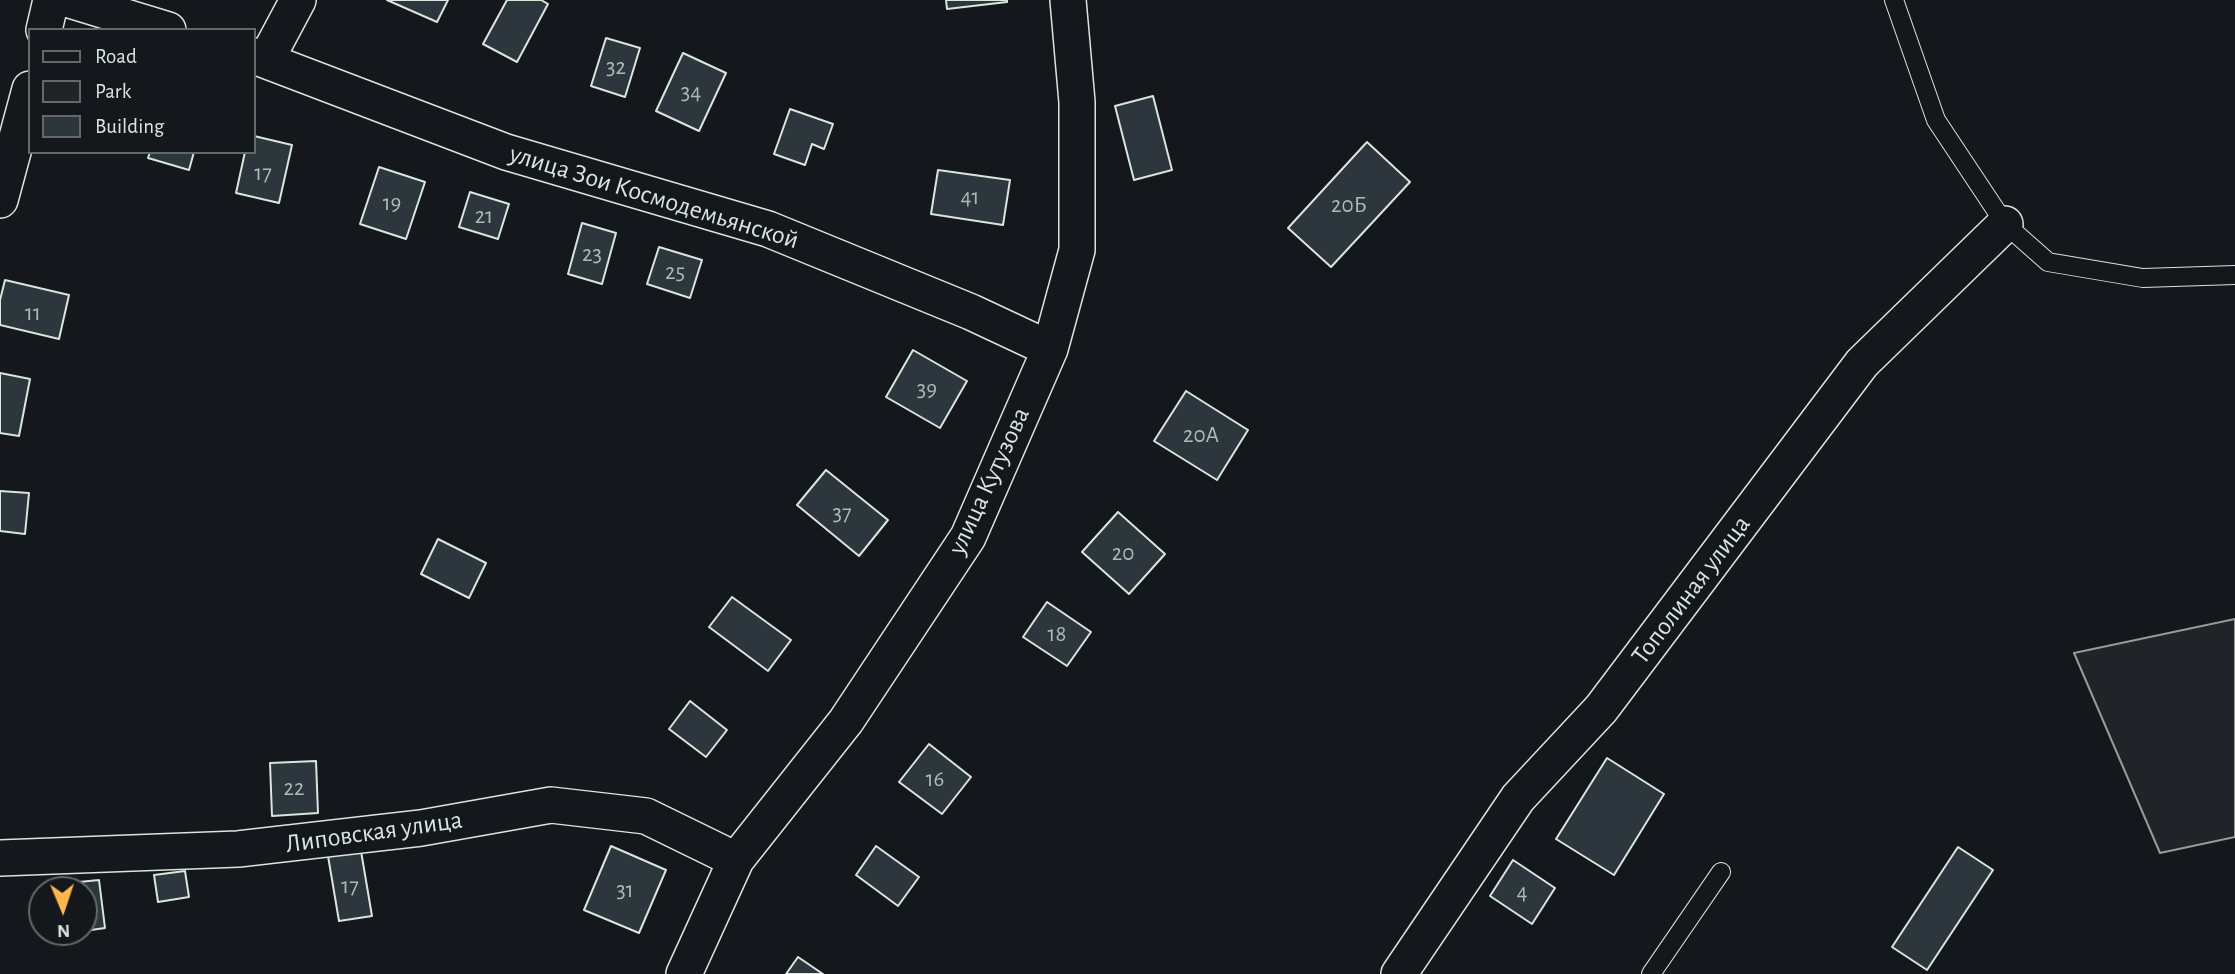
<!DOCTYPE html>
<meta charset="utf-8">
<style>
body{margin:0}
#map{position:relative;width:2235px;height:974px;overflow:hidden;background:#14181c;font-family:"Alegreya Sans",sans-serif}
canvas{display:block}
.legend{position:absolute;left:28px;top:28px;width:228px;height:126px;box-sizing:border-box;background:#14181c;border:2px solid #626a69;margin:0;padding:9px 12px;list-style:none;font-size:21px;color:#d8e6dc}
.legend li{display:flex;align-items:center;gap:14px;height:35px}
.legend b{width:35px;border:2px solid #626a69}
.north{position:absolute;left:28px;top:876px;width:70px;height:70px;box-sizing:border-box;background:#14181c;border:2px solid #626a69;border-radius:50%;rotate:178deg;font-size:19px;font-weight:700;line-height:28px;text-align:center;color:#d8e6dc}
.north::after{content:'';display:block;margin:auto;width:24px;height:32px;background:#ffb74d;clip-path:polygon(50% 0,100% 100%,50% 72%,0 100%)}
</style>
<div id="map">
<canvas width="2235" height="974"></canvas>
<ul class="legend">
<li><b style="height:9px;background:#14181c"></b>Road</li>
<li><b style="height:19px;background:#202428"></b>Park</li>
<li><b style="height:19px;background:#2c363c"></b>Building</li>
</ul>
<div class="north">N</div>
</div>
<script>
const context = document.querySelector('canvas').getContext('2d');
context.lineJoin = 'round';
function fillPath(path, color) {
  context.fillStyle = color;
  context.fill(path, 'evenodd');
}
function poly(rows) {
  const path = new Path2D();
  for (const r of rows) {
    path.moveTo(r[0], r[1]);
    for (let i = 2; i < r.length; i += 2) path.lineTo(r[i], r[i + 1]);
  }
  return path;
}
function strokePath(path, color, width, dash) {
  context.strokeStyle = color;
  context.lineWidth = width;
  context.lineCap = dash ? 'butt' : 'round';
  context.setLineDash(dash || []);
  context.stroke(path);
}
function write(font, color, halo, rows, align = 'center') {
  context.font = font + ' "Alegreya Sans",sans-serif';
  context.lineWidth = 5;
  context.setLineDash([]);
  context.textBaseline = 'middle';
  context.strokeStyle = halo;
  context.fillStyle = color;
  for (const [text, x, y, turn = 0] of rows) {
    context.save();
    context.translate(x, y);
    context.rotate((+turn || 0) * Math.PI / 180);
    context.textAlign = isNaN(turn) ? turn : align;
    if (halo) context.strokeText(text, 0, 0);
    context.fillText(text, 0, 0);
    context.restore();
  }
}
const green = poly([
 [2235,619,2235,837,2160,853,2074,653,2235,619]
]);
fillPath(green, '#202428');
strokePath(green, '#939e99', 2);
const building = poly([
 [387,0,448,0,437,22,387,0],
 [507,0,541,0,548,4,517,62,483,44,507,0],
 [946,0,1007,0,1007,2,947,9,946,0],
 [606,38,640,48,625,97,591,86,606,38],
 [683,53,726,73,699,131,656,111,683,53],
 [1153,96,1172,170,1134,180,1115,106,1153,96],
 [790,109,833,124,824,149,812,144,805,165,774,154,790,109],
 [254,136,292,145,279,203,236,193,245,152,254,152,254,136],
 [1367,142,1410,182,1331,267,1288,228,1367,142],
 [150,152,194,152,189,170,148,158,150,152],
 [379,167,425,182,406,239,360,224,379,167],
 [938,170,1010,180,1003,225,931,214,938,170],
 [470,192,509,204,498,239,459,227,470,192],
 [582,223,616,233,602,284,568,274,582,223],
 [659,247,702,260,690,298,647,284,659,247],
 [5,280,69,295,59,339,0,325,0,300,5,280],
 [913,350,967,381,940,428,886,397,913,350],
 [0,373,30,379,19,436,0,433,0,373],
 [1186,391,1248,430,1217,480,1154,441,1186,391],
 [826,470,888,520,859,556,797,505,826,470],
 [0,491,29,493,25,534,0,531,0,491],
 [1118,512,1165,554,1129,594,1082,552,1118,512],
 [438,539,486,563,469,598,421,574,438,539],
 [732,597,791,640,768,671,709,627,732,597],
 [1047,602,1091,632,1067,666,1023,637,1047,602],
 [690,701,727,730,706,757,669,729,690,701],
 [929,744,971,777,942,814,899,782,929,744],
 [1607,758,1664,794,1614,875,1556,839,1607,758],
 [316,761,318,813,272,816,270,763,316,761],
 [611,846,666,870,639,933,584,910,611,846],
 [876,846,919,877,898,906,856,875,876,846],
 [1958,847,1993,870,1927,970,1892,947,1958,847],
 [361,851,372,916,339,921,328,856,361,851],
 [1513,860,1555,888,1532,924,1490,896,1513,860],
 [185,871,189,897,158,902,154,875,185,871],
 [99,880,105,928,84,931,84,890,60,890,59,884,99,880],
 [798,957,823,974,786,974,798,957]
]);
fillPath(building, '#2c363c');
strokePath(building, '#d8e6dc', 2);
const lane = poly([
 [1894,0,1936,120,2005,224,2048,262,2143,278,2235,275],
 [1651,974,1721,872]
]);
const street = poly([
 [70,0,168,30],
 [44,30,51,0],
 [254,56,506,152,768,229,971,312,1050,349],
 [266,60,298,0],
 [0,200,30,89],
 [0,858,238,849,421,828,551,805,646,816,736,860],
 [684,974,736,860,846,721,968,537,1050,349,1077,250,1077,102,1068,0],
 [1399,974,1518,798,1601,709,1862,363,2005,224]
]);
strokePath(lane, '#d8e6dc', 20);
strokePath(street, '#d8e6dc', 38);
strokePath(lane, '#14181c', 18);
strokePath(street, '#14181c', 35);
write('23px', '#adbab4', null, [
 ["32",616,67],
 ["34",691,92],
 ["17",263,173],
 ["41",970,197],
 ["19",392,203],
 ["20Б",1349,205],
 ["21",484,216],
 ["23",592,254],
 ["25",675,272],
 ["11",33,313],
 ["39",927,389],
 ["20А",1201,435],
 ["37",842,513],
 ["20",1123,553],
 ["18",1057,634],
 ["16",935,779],
 ["22",294,788],
 ["17",350,886],
 ["31",625,890],
 ["4",1522,892]
]);
write('26px', '#d8e6dc', '#14181c', [
 ["улица Зои Космодемьянской",654,197,17],
 ["улица Кутузова",989,481,-65],
 ["Тополиная улица",1691,590,-53],
 ["Липовская улица",374,832,-8]
]);
</script>
